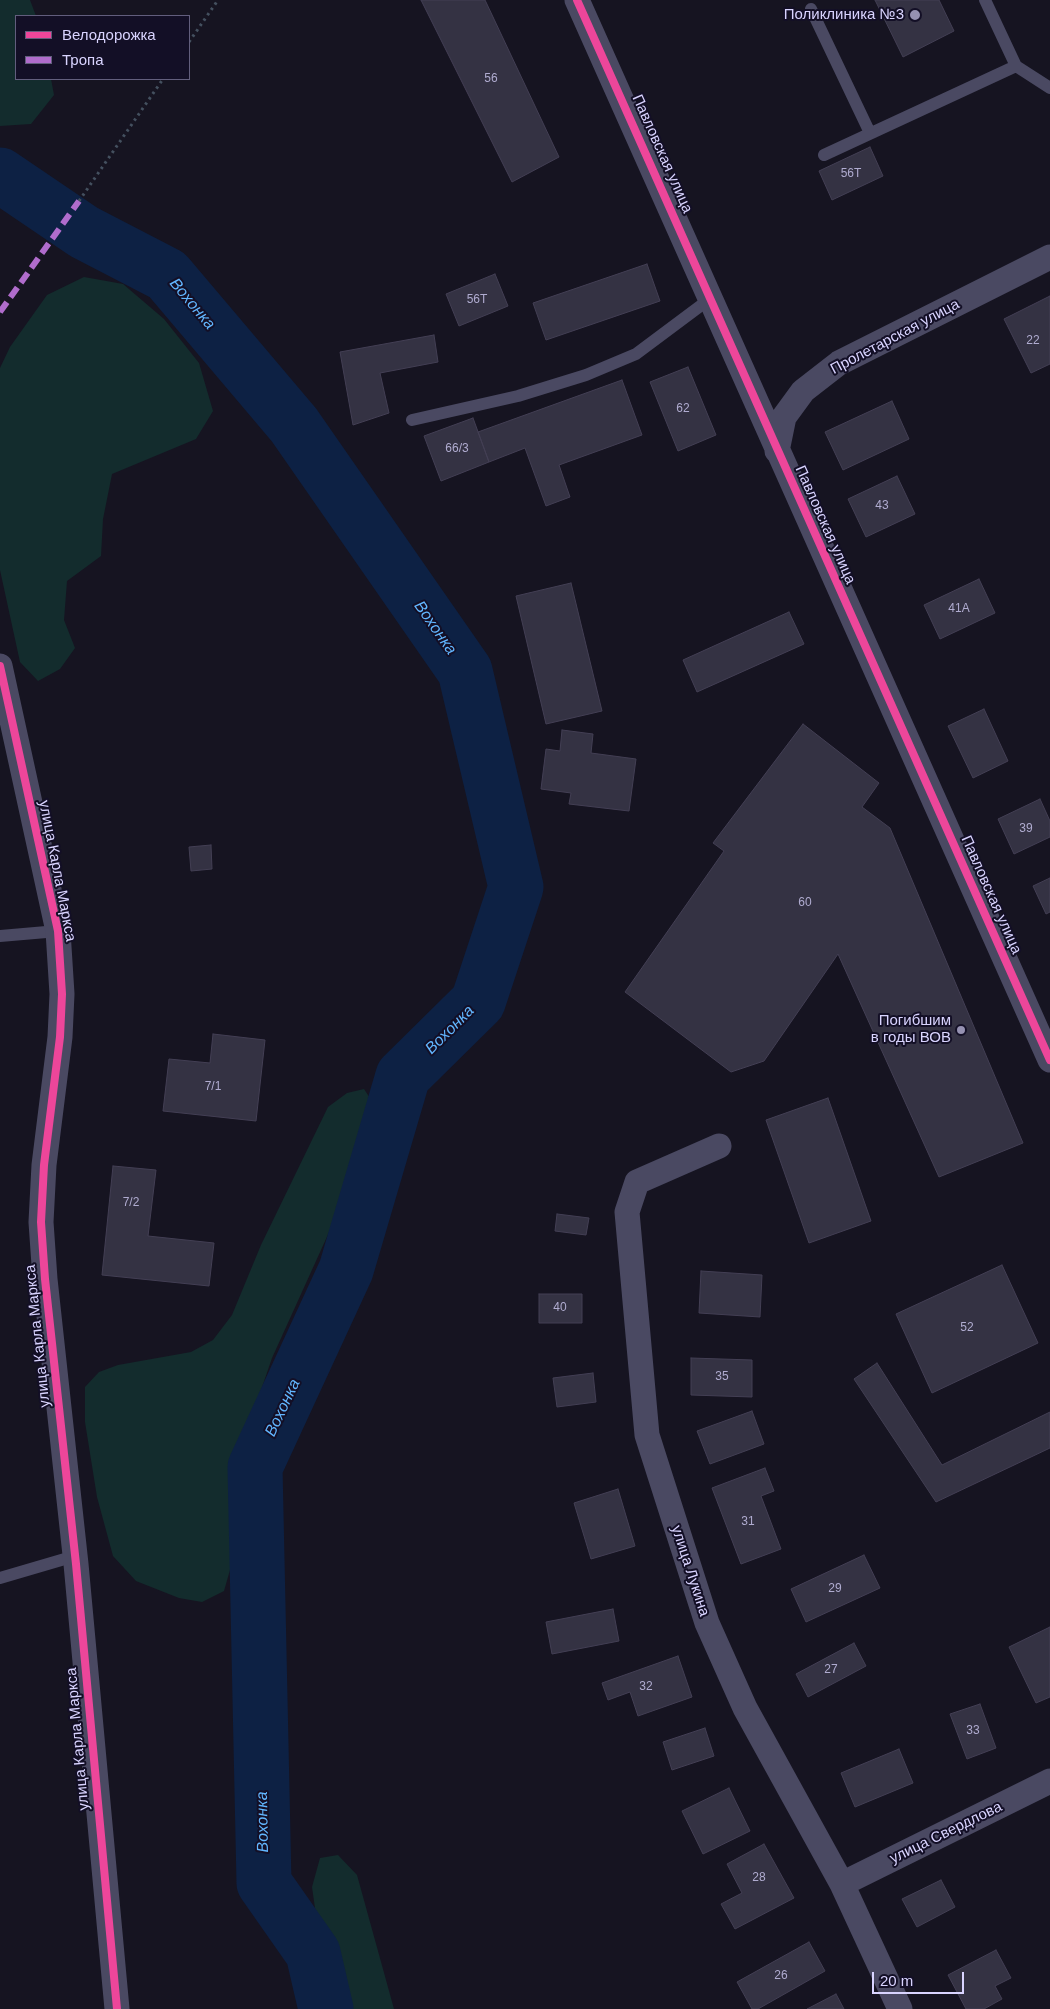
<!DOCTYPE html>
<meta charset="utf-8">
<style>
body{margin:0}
#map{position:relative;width:1050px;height:2009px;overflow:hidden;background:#161421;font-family:Arial,sans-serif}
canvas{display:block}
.legend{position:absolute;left:15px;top:15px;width:175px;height:65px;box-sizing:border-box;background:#130f26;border:1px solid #625e7d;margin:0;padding:6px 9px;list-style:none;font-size:15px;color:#d9d4ff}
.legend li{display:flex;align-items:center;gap:10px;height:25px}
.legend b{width:25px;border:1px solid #625e7d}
.scale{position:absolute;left:872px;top:1972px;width:92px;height:22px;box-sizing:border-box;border:2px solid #d9d4ff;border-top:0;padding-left:6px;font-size:15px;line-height:18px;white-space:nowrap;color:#d9d4ff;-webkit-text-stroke:4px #130f26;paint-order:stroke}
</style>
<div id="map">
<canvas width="1050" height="2009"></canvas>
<ul class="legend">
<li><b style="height:6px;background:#ed469a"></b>Велодорожка</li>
<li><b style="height:6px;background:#b06ccc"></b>Тропа</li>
</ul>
<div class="scale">20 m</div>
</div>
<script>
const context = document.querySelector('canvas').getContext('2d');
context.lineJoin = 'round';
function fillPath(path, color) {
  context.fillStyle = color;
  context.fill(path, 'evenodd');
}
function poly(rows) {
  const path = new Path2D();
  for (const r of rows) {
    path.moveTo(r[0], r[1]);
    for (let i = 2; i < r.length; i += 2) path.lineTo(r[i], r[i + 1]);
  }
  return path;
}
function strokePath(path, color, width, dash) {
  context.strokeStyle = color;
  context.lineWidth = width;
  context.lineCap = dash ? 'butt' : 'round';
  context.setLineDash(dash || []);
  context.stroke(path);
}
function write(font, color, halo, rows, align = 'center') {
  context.font = font + ' Arial,sans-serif';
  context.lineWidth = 4;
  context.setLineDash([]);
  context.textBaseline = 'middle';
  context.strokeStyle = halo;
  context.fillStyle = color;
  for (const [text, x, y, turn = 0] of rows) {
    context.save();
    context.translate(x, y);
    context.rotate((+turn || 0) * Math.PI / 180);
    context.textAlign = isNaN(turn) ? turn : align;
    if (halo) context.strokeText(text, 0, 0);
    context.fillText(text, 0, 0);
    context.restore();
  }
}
fillPath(poly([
 [0,0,30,0,36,16,16,16,16,79,51,79,54,95,31,124,0,126],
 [84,277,123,284,164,319,199,363,213,411,196,439,112,474,103,519,101,556,67,581,64,620,75,648,60,669,38,681,20,662,0,570,0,368,10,347,47,295],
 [364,1089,377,1109,345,1197,272,1358,242,1446,238,1542,224,1591,202,1602,179,1598,136,1581,113,1556,97,1497,85,1422,85,1387,99,1372,118,1365,191,1352,213,1340,232,1315,261,1245,328,1107,347,1093],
 [338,1855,357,1875,394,2009,342,2009,317,1922,312,1887,320,1858]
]), '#132c2d');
strokePath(poly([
 [0,175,84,232,167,275,294,425,465,671,516,887,478,1002,403,1076,346,1270,255,1467,264,1883,313,1953,326,2009]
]), '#0d2144', 55);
const building = poly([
 [421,0,485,0,559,157,512,182,421,0],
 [875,0,939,0,954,31,903,57,875,0],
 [870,147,883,176,832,200,819,171,870,147],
 [647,264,660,301,546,340,533,303,647,264],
 [495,274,508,306,459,326,446,294,495,274],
 [1050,296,1050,364,1031,373,1004,319,1050,296],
 [434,335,438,362,380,373,389,413,353,425,340,352,434,335],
 [688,367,716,435,678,451,650,382,688,367],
 [622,380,642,435,559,465,570,497,546,506,525,448,489,462,478,432,622,380],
 [892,401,909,439,843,470,825,432,892,401],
 [473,418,489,462,441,481,424,436,473,418],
 [897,476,915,514,866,537,848,499,897,476],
 [979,579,995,613,940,639,924,605,979,579],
 [571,583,602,711,546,724,516,596,571,583],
 [789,612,804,644,697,692,683,660,789,612],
 [984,709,1008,761,973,778,948,726,984,709],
 [803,724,879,783,862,807,890,828,1023,1143,939,1177,838,954,764,1061,731,1072,625,992,724,851,713,843,803,724],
 [562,730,593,734,591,753,636,759,629,811,569,804,571,793,541,789,546,749,560,751,562,730],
 [1040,799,1050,821,1050,837,1014,854,998,819,1040,799],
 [211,845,212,869,191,871,189,847,211,845],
 [1050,878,1050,912,1046,914,1033,886,1050,878],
 [213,1034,265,1040,256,1121,163,1111,169,1059,210,1063,213,1034],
 [828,1098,871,1221,809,1243,766,1120,828,1098],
 [113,1166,156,1170,148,1236,214,1243,209,1286,102,1275,113,1166],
 [557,1214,589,1218,586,1235,555,1231,557,1214],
 [1002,1265,1038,1343,932,1393,896,1314,1002,1265],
 [701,1271,762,1275,760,1317,699,1313,701,1271],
 [539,1294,582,1294,582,1323,539,1323,539,1294],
 [691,1358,752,1360,752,1397,691,1395,691,1358],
 [877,1363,942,1465,1050,1412,1050,1448,936,1502,854,1379,877,1363],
 [593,1373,596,1402,557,1407,553,1378,593,1373],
 [752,1411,764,1444,710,1464,697,1431,752,1411],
 [765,1468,774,1491,761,1496,781,1549,741,1564,712,1488,765,1468],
 [618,1489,635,1546,591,1559,574,1503,618,1489],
 [864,1555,880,1588,806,1622,791,1589,864,1555],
 [613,1609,619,1641,552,1654,546,1622,613,1609],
 [1050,1627,1050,1697,1036,1703,1009,1647,1050,1627],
 [854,1643,866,1666,808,1697,796,1674,854,1643],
 [678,1656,692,1697,638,1716,630,1692,608,1700,602,1683,678,1656],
 [980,1704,996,1748,967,1759,950,1714,980,1704],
 [705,1728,714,1756,672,1770,663,1742,705,1728],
 [899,1749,913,1783,855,1807,841,1773,899,1749],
 [729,1788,750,1831,703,1854,682,1811,729,1788],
 [764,1844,794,1898,735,1929,721,1904,742,1893,727,1864,764,1844],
 [941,1880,955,1907,917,1927,902,1899,941,1880],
 [809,1942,825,1971,758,2009,752,2009,737,1982,809,1942],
 [996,1950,1011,1978,995,1986,1002,1999,984,2009,966,2009,948,1975,996,1950],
 [836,1994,844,2009,807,2009,836,1994]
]);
fillPath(building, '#343243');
strokePath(building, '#433f54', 1);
strokePath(poly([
 [189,42,218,0],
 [79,201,163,79],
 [0,313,0,312]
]), '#44505f', 3, [2.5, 4]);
strokePath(poly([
 [985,0,1016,66],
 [811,9,870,133],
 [824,155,1016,66,1050,88],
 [412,420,518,396,586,375,636,354,711,298],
 [0,936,58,931],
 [0,1578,75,1556]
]), '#4a4962', 12);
strokePath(poly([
 [577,0,1050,1060],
 [777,451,784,417,803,391,839,363,1050,257],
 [0,666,58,931,62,994,60,1037,44,1165,41,1222,45,1279,76,1564,117,2009],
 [719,1146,637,1182,627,1212,647,1435,707,1623,745,1708,842,1884,900,2009],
 [842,1884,1050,1781]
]), '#4a4962', 25);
strokePath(poly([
 [0,312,79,201]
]), '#b06ccc', 6, [12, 6]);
strokePath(poly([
 [577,0,1050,1060],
 [0,666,58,931,62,994,60,1037,44,1165,41,1222,45,1279,76,1564,117,2009]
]), '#ed469a', 8);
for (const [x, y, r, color] of [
 [915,15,6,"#9591b1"],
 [961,1030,5,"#9591b1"]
]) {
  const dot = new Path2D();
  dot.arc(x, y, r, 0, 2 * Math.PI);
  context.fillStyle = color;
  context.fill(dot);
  strokePath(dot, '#130f26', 2);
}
write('12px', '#b0acd0', null, [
 ["56",491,79],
 ["56Т",851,174],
 ["56Т",477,300],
 ["22",1033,341],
 ["62",683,409],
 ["66/3",457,449],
 ["43",882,506],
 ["41А",959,609],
 ["39",1026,829],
 ["60",805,903],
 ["7/1",213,1087],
 ["7/2",131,1203],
 ["40",560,1308],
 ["52",967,1328],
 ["35",722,1377],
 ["31",748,1522],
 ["29",835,1589],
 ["27",831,1670],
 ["32",646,1687],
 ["33",973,1731],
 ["28",759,1878],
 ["26",781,1976]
]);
write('15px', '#d9d4ff', '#130f26', [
 ["Поликлиника №3",904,15],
 ["Погибшим",951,1021],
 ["в годы ВОВ",951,1038]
], 'right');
write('15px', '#d9d4ff', '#130f26', [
 ["Павловская улица",662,154,66],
 ["Пролетарская улица",895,337,-28],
 ["Павловская улица",825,525,66],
 ["улица Карла Маркса",57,871,79],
 ["Павловская улица",991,895,66],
 ["улица Карла Маркса",38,1336,-96],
 ["улица Лукина",690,1571,72],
 ["улица Карла Маркса",78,1739,-95],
 ["улица Свердлова",946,1833,-26]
]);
write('italic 16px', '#62b6ff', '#130f26', [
 ["Вохонка",192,304,50],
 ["Вохонка",435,628,55],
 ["Вохонка",450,1030,-45],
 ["Вохонка",283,1408,-65],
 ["Вохонка",263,1822,-91]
]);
</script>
